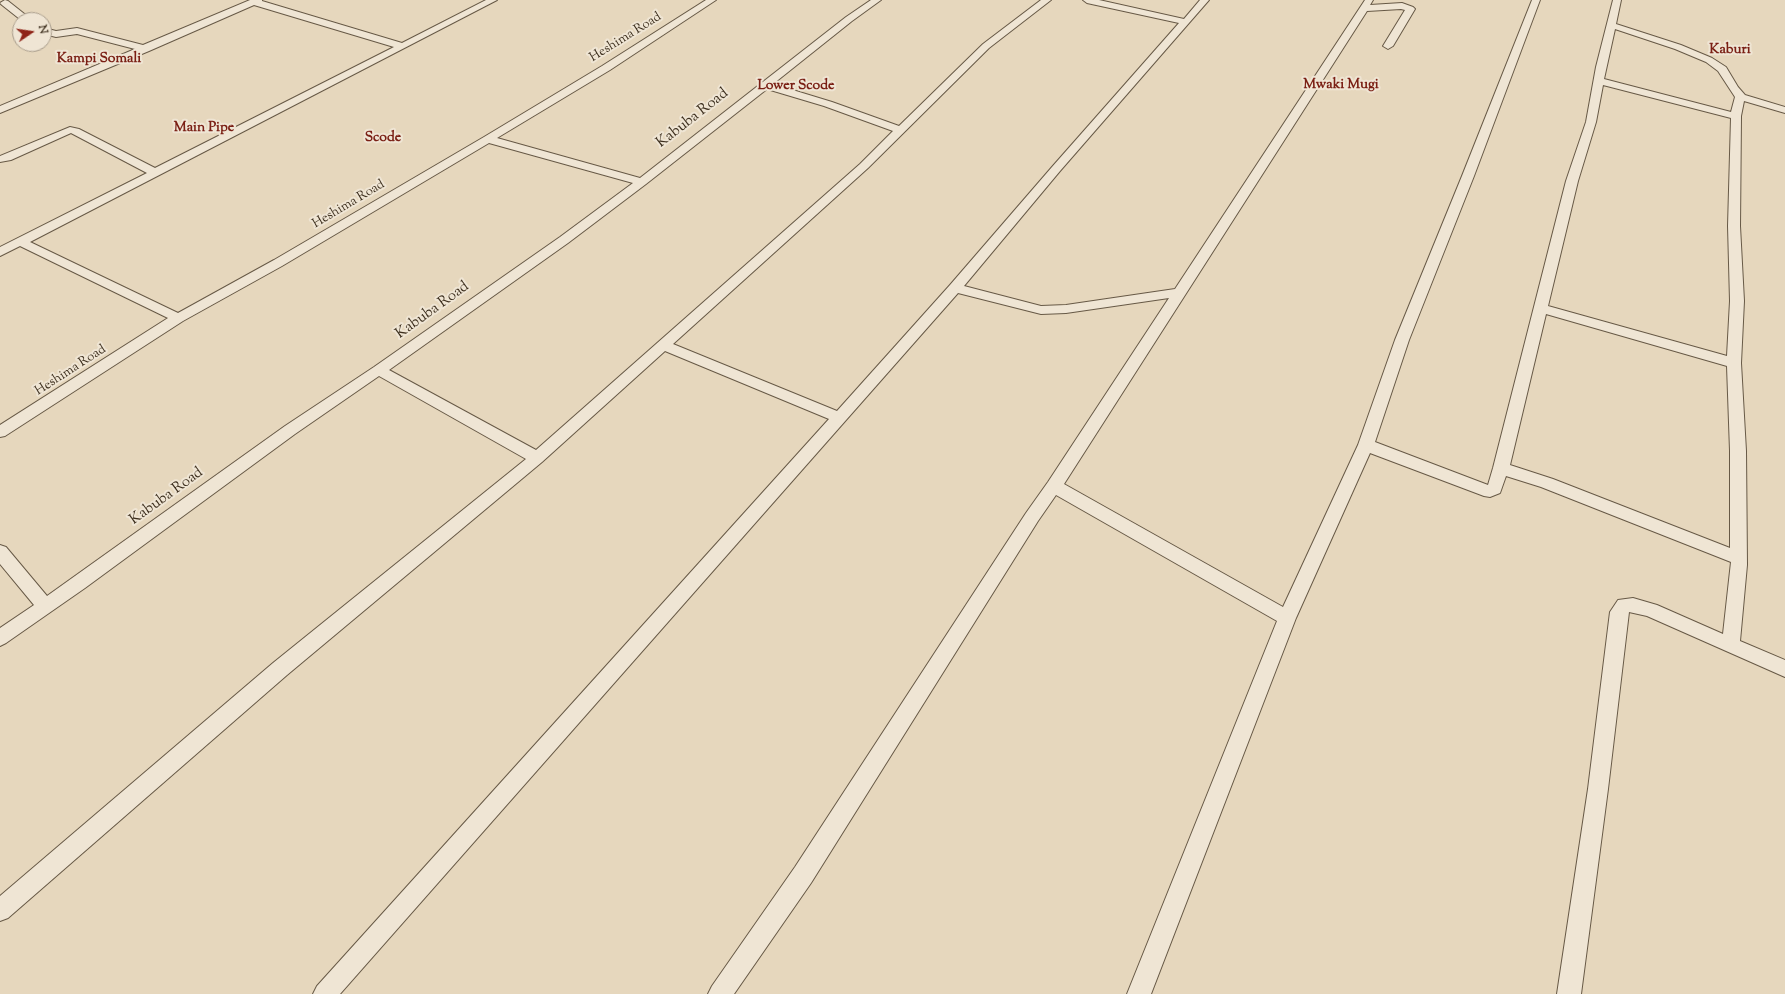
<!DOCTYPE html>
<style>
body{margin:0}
#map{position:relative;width:1785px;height:994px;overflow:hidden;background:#e6d7bd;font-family:"Sorts Mill Goudy",serif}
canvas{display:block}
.north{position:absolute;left:12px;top:12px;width:40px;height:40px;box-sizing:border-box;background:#efe5d4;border:1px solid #a89c8b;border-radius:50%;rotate:77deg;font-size:11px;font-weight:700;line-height:16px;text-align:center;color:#3d2f1e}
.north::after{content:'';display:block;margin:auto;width:14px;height:18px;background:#8f2418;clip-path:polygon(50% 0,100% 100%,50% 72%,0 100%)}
</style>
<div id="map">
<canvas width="1785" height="994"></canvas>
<div class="north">N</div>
</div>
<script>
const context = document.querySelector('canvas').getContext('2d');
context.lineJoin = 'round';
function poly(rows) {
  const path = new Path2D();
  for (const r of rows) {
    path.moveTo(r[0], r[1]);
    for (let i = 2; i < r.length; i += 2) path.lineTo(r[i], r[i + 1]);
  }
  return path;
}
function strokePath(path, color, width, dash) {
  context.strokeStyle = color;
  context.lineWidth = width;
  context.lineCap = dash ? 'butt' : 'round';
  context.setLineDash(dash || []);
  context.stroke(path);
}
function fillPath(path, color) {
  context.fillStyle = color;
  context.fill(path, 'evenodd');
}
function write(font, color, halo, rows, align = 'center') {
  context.font = font + ' "Sorts Mill Goudy",serif';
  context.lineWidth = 4;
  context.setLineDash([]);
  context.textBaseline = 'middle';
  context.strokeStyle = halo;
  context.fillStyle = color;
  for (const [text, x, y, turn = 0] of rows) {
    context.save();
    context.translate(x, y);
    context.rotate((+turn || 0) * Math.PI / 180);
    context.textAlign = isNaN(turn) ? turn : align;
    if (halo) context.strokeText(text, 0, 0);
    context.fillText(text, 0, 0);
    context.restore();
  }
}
const minor = poly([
 [5,0,8,1,32,20,21,20,2,5,0,3,5,0],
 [250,0,262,0,262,1,402,43,486,0,497,0,30,242,178,313,274,260,484,137,602,66,706,0,716,0,610,70,497,138,640,178,846,17,871,0,881,0,852,21,773,84,832,102,899,126,983,44,1041,0,1051,0,989,48,868,168,673,344,837,411,950,285,1052,167,1179,23,1087,3,1083,0,1099,0,1184,19,1200,0,1209,0,1060,171,964,286,1041,306,1066,305,1175,289,1365,0,1373,0,1370,5,1402,3,1413,7,1415,9,1393,46,1388,49,1383,46,1405,10,1401,9,1367,11,1064,484,1283,607,1358,445,1395,340,1462,176,1532,0,1540,0,1474,176,1409,340,1375,442,1488,485,1493,468,1566,181,1586,122,1596,67,1613,0,1621,0,1616,24,1681,45,1712,58,1726,67,1738,87,1745,95,1785,107,1785,113,1744,101,1741,116,1740,226,1744,301,1741,363,1746,451,1747,565,1740,641,1785,660,1785,677,1647,616,1629,612,1608,789,1581,994,1557,994,1588,789,1610,612,1618,600,1633,598,1657,605,1723,634,1731,562,1541,487,1506,476,1500,493,1490,497,1484,496,1370,453,1296,618,1151,994,1127,994,1277,621,1056,495,1038,521,811,883,734,994,708,994,712,986,795,867,1026,513,1048,482,1169,298,1066,313,1041,314,958,293,340,994,313,994,317,986,829,419,665,351,542,462,287,675,8,918,0,921,0,896,273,663,526,459,379,376,295,434,85,588,6,643,0,646,0,628,34,605,0,564,0,545,6,547,47,596,285,426,374,367,560,237,633,183,489,143,282,266,183,321,5,436,0,437,0,425,168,318,20,246,0,256,0,247,147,173,71,133,11,160,0,162,0,156,70,127,79,129,155,168,394,47,254,5,149,51,0,113,0,106,135,49,77,34,56,37,44,34,44,28,56,31,77,28,143,45,250,0],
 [1615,29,1675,49,1706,62,1718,71,1735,97,1731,112,1604,79,1615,29],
 [1603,85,1731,118,1728,226,1730,301,1727,356,1548,306,1578,181,1596,122,1603,85],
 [767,89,824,106,893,131,860,164,536,450,389,370,568,243,646,184,767,89],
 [1546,314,1727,366,1730,451,1730,548,1553,479,1510,465,1546,314]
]);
strokePath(minor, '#675946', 2);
fillPath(minor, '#efe5d4');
write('13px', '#3d2f1e', '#efe5d4', [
 ["Heshima Road",626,38,-32],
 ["Heshima Road",349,205,-31],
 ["Heshima Road",71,371,-33]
]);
write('bold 14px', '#7a1f14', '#efe5d4', [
 ["Kaburi",1730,51],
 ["Kampi Somali",99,60],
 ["Mwaki Mugi",1341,86],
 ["Lower Scode",796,87],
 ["Main Pipe",204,129],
 ["Scode",383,139]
]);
write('15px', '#3d2f1e', '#efe5d4', [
 ["Kabuba Road",693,119,-38],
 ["Kabuba Road",433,311,-36],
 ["Kabuba Road",167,497,-36]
]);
</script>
